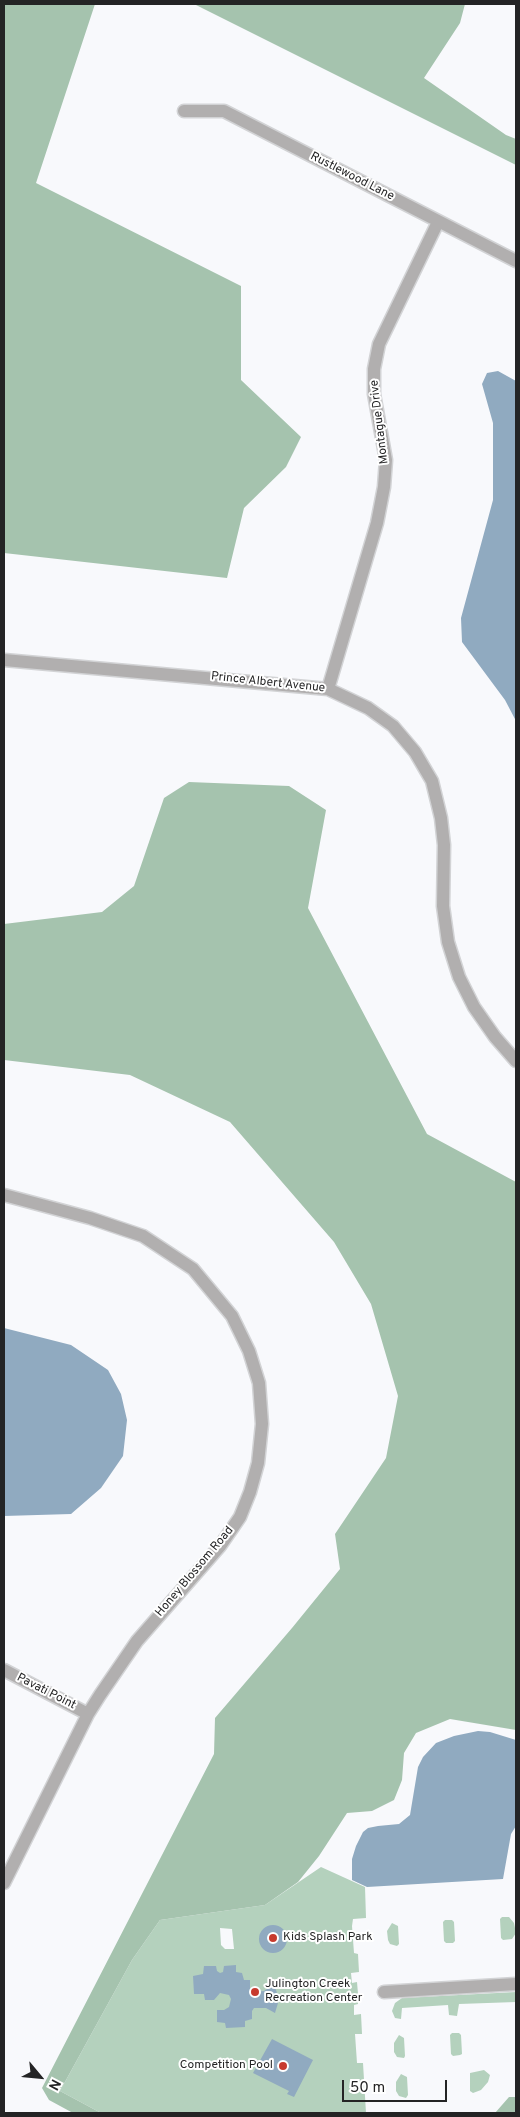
<!DOCTYPE html>
<style>
body{margin:0}
#map{position:relative;width:520px;height:2117px;overflow:hidden;background:#f8f9fc;font-family:Overpass,sans-serif}
canvas{display:block}
.frame{position:absolute;inset:0;border:5px solid #242425;pointer-events:none}
.north{position:absolute;left:15px;top:2052px;width:50px;height:50px;-webkit-text-stroke:4px #fff;paint-order:stroke;rotate:118deg;font-size:14px;font-weight:700;line-height:20px;text-align:center;color:#242425}
.north::after{content:'';display:block;margin:auto;width:18px;height:22px;background:#242425;clip-path:polygon(50% 0,100% 100%,50% 72%,0 100%)}
.scale{position:absolute;left:342px;top:2080px;width:105px;height:22px;box-sizing:border-box;border:2px solid #242425;border-top:0;padding-left:6px;font-size:15px;line-height:18px;white-space:nowrap;color:#242425;-webkit-text-stroke:4px #fff;paint-order:stroke}
</style>
<div id="map">
<canvas width="520" height="2117"></canvas>
<div class="frame"></div>
<div class="north">N</div>
<div class="scale">50 m</div>
</div>
<script>
const context = document.querySelector('canvas').getContext('2d');
context.lineJoin = 'round';
function fillPath(path, color) {
  context.fillStyle = color;
  context.fill(path, 'evenodd');
}
function poly(rows) {
  const path = new Path2D();
  for (const r of rows) {
    if (r.length === 3) {
      path.moveTo(r[0] + r[2], r[1]);
      path.arc(r[0], r[1], r[2], 0, 2 * Math.PI);
      continue;
    }
    path.moveTo(r[0], r[1]);
    for (let i = 2; i < r.length; i += 2) path.lineTo(r[i], r[i + 1]);
  }
  return path;
}
function strokePath(path, color, width, dash) {
  context.strokeStyle = color;
  context.lineWidth = width;
  context.lineCap = dash ? 'butt' : 'round';
  context.setLineDash(dash || []);
  context.stroke(path);
}
function write(font, color, halo, rows, align = 'center') {
  context.font = font + ' Overpass,sans-serif';
  context.lineWidth = 4;
  context.setLineDash([]);
  context.textBaseline = 'middle';
  context.strokeStyle = halo;
  context.fillStyle = color;
  for (const [text, x, y, turn = 0] of rows) {
    context.save();
    context.translate(x, y);
    context.rotate((+turn || 0) * Math.PI / 180);
    context.textAlign = isNaN(turn) ? turn : align;
    if (halo) context.strokeText(text, 0, 0);
    context.fillText(text, 0, 0);
    context.restore();
  }
}
fillPath(poly([
 [321,1867,365,1887,366,1918,353,1919,352,1926,354,1953,358,1954,359,1972,351,1973,352,1983,357,1982,358,1994,358,2004,354,2005,354,2015,361,2014,362,2034,355,2034,357,2063,363,2063,366,2113,101,2113,60,2091,132,1960,160,1920,265,1905],
 [220,1928,232,1929,234,1949,225,1949,221,1945],
 [502,1917,509,1917,514,1923,516,1933,512,1939,503,1940,501,1938,500,1919],
 [445,1920,452,1920,454,1922,455,1941,453,1943,446,1943,444,1941,443,1922],
 [392,1923,398,1926,399,1944,397,1946,390,1944,388,1940,387,1931],
 [516,1992,516,2002,459,2004,457,2016,449,2015,448,2005,402,2008,401,2019,395,2018,392,2011,395,2003,402,1998],
 [452,2033,459,2033,461,2035,462,2054,460,2055,453,2056,451,2054,450,2035],
 [399,2035,404,2038,405,2056,404,2058,397,2057,394,2052,394,2043],
 [484,2070,490,2075,488,2082,481,2090,473,2093,470,2091,470,2073],
 [401,2074,407,2077,408,2095,406,2098,399,2096,396,2091,396,2082]
]), '#b4d1bd');
fillPath(poly([
 [4,4,95,4,36,183,241,286,241,380,301,437,286,467,244,508,227,578,4,553],
 [194,4,465,4,460,23,424,78,506,135,516,139,516,165],
 [189,782,289,786,326,810,308,908,427,1134,516,1182,516,1730,450,1719,416,1733,404,1753,402,1780,394,1800,372,1811,347,1813,319,1856,298,1882,265,1905,160,1920,132,1960,60,2091,101,2113,73,2113,49,2100,42,2088,214,1754,215,1718,292,1628,340,1569,335,1534,386,1458,398,1396,371,1304,334,1242,230,1122,130,1075,4,1060,4,924,102,912,134,886,164,798],
 [509,2097,516,2097,516,2113,495,2113]
]), '#a5c3ae');
fillPath(poly([
 [498,371,516,381,516,721,505,700,462,642,461,618,493,500,493,423,482,384,487,373],
 [4,1328,71,1345,108,1370,121,1394,127,1420,123,1456,101,1488,71,1514,4,1516],
 [478,1731,490,1732,516,1740,516,1826,511,1834,503,1879,367,1887,352,1880,352,1859,356,1846,363,1832,368,1828,378,1826,399,1824,410,1815,418,1767,423,1757,436,1743,454,1736],
 [273,1939,14],
 [236,1965,236,1972,242,1973,244,1980,250,1980,250,1988,253,1992,264,1991,274,1984,277,1993,278,2003,275,2013,266,2008,254,2008,252,2011,252,2019,245,2021,245,2027,226,2028,225,2023,217,2022,217,2010,224,2010,229,2007,231,1999,229,1995,220,1993,214,2000,205,2000,204,1994,194,1994,193,1976,203,1974,204,1966,216,1966,217,1971,220,1973,223,1972,224,1966],
 [272,2039,313,2060,294,2097,287,2094,289,2091,253,2073]
]), '#90aac0');
const minor = poly([
 [184,111,224,111,516,261],
 [4,660,328,689,368,708,393,726,415,752,432,781,441,818,444,845,443,906,448,942,459,977,474,1007,495,1037,516,1061],
 [328,689,377,523,384,487,386,460,374,394,374,369,379,344,438,222],
 [4,1195,90,1218,143,1236,193,1269,232,1316,249,1351,259,1383,262,1424,258,1463,250,1492,240,1517,220,1546,137,1641,100,1695,88,1714,4,1883],
 [4,1670,88,1714],
 [384,1992,516,1984]
]);
strokePath(minor, '#d2d3d5', 15);
strokePath(minor, '#b1afaf', 12);
for (const [x, y, r, color] of [
 [273,1938,5,"#c73a2e"],
 [255,1992,5,"#c73a2e"],
 [283,2066,5,"#c73a2e"]
]) {
  const dot = new Path2D();
  dot.arc(x, y, r, 0, 2 * Math.PI);
  context.fillStyle = color;
  context.fill(dot);
  strokePath(dot, '#fff', 2);
}
write('12px', '#242425', '#fff', [
 ["Rustlewood Lane",352,177,27],
 ["Montague Drive",380,422,-97],
 ["Prince Albert Avenue",268,683,6],
 ["Honey Blossom Road",195,1572,-50],
 ["Pavati Point",46,1692,27]
]);
write('12px', '#242425', '#fff', [
 ["Kids Splash Park",283,1938],
 ["Julington Creek",265,1985],
 ["Recreation Center",265,1999],
 ["Competition Pool",273,2066,"right"]
], 'left');
</script>
